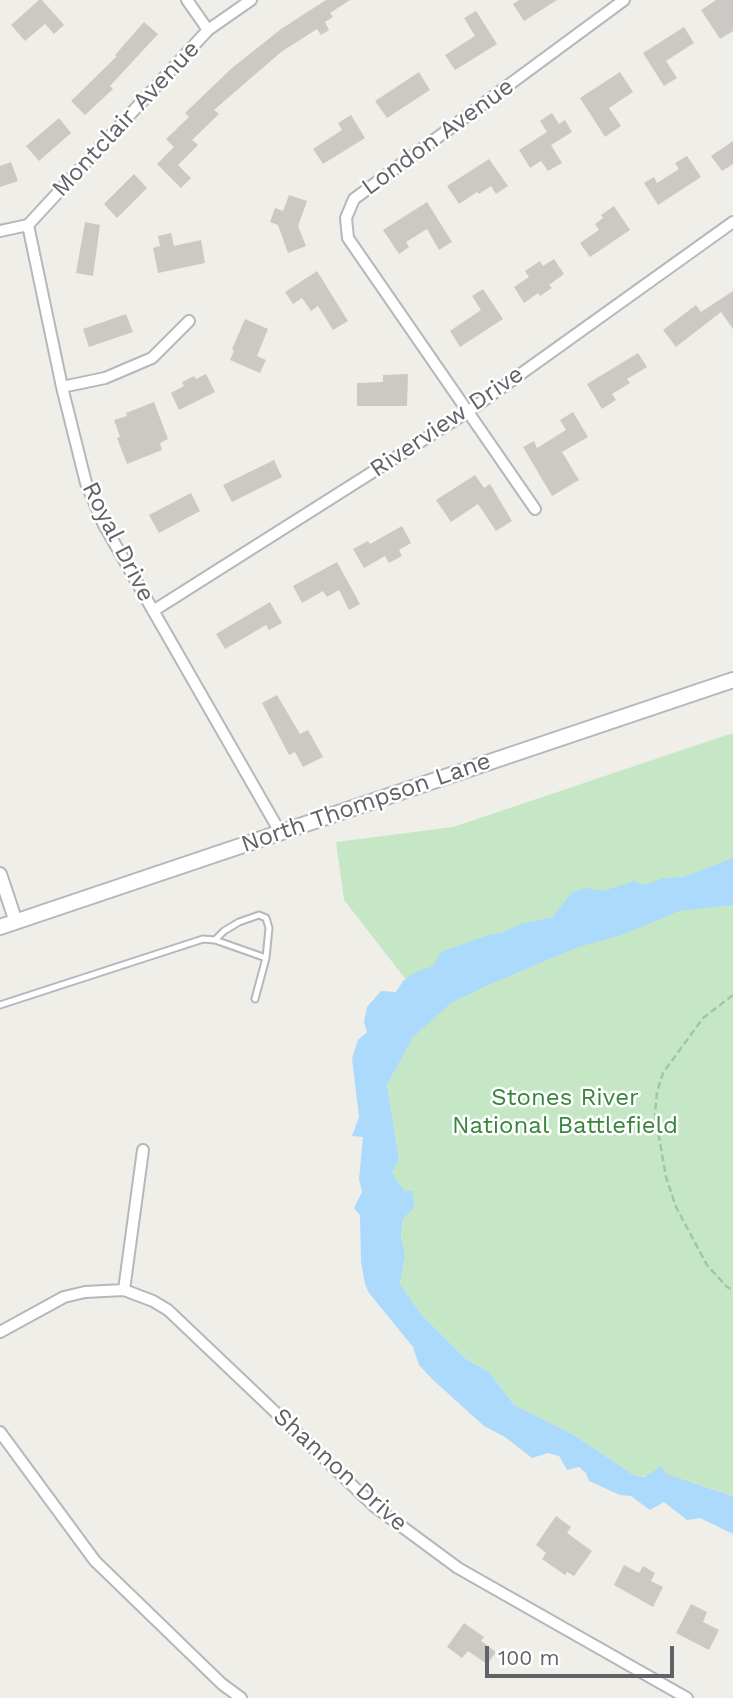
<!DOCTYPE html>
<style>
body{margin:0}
#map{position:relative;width:733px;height:1698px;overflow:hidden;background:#f0eee8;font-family:"Work Sans",sans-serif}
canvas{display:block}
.scale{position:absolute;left:485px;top:1646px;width:189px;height:32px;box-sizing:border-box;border:4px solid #5f6367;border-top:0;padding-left:9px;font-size:21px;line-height:24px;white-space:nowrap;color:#5f6367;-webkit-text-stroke:5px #fff;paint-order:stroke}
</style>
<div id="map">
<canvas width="733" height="1698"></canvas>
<div class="scale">100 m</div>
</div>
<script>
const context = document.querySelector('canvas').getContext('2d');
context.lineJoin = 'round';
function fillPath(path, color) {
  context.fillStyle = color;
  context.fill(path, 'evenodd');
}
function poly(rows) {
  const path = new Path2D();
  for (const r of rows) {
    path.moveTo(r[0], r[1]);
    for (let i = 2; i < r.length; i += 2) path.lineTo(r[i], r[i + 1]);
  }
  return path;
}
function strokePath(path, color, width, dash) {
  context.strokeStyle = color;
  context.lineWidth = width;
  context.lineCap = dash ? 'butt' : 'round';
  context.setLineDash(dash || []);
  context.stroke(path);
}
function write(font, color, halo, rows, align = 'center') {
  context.font = font + ' "Work Sans",sans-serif';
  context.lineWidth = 5;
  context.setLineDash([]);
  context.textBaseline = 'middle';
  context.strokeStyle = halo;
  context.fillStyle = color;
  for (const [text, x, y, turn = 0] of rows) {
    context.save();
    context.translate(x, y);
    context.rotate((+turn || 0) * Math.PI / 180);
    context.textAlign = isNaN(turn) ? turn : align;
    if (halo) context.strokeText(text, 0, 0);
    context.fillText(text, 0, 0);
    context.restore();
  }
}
fillPath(poly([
 [733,733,733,1496,694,1483,634,1475,572,1434,514,1405,490,1373,466,1359,421,1314,400,1284,404,1261,401,1238,403,1222,392,1173,399,1157,387,1085,428,1008,344,900,336,842,453,827]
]), '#c6e7c5');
fillPath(poly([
 [733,858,733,905,679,911,622,935,578,947,488,985,451,1003,413,1037,387,1085,399,1158,392,1173,404,1191,413,1191,414,1208,403,1218,401,1238,405,1256,400,1284,421,1314,466,1359,490,1373,514,1405,572,1434,634,1475,645,1477,661,1466,666,1474,733,1496,733,1534,700,1518,687,1520,664,1502,650,1510,631,1496,620,1495,589,1481,586,1473,579,1467,567,1470,559,1456,548,1453,532,1458,505,1437,484,1426,432,1379,419,1365,413,1347,369,1293,365,1284,361,1262,360,1215,354,1208,362,1192,359,1179,363,1137,352,1136,359,1117,352,1058,358,1040,367,1032,364,1022,367,1007,381,991,396,992,403,981,416,972,433,966,441,952,488,935,504,932,520,924,553,917,571,893,588,888,603,891,634,881,644,885,664,878,684,877]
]), '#acdafc');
fillPath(poly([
 [39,0,42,0,64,25,54,34,45,24,25,41,11,25],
 [326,0,350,0,330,13,333,17,325,22,329,30,321,35,317,29,281,52,214,110,219,114,192,140,198,145,178,165,191,178,181,188,157,164,174,147,166,139,189,117,185,113,232,68,281,29],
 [519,0,557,0,524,21,513,4],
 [716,0,733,0,733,31,720,39,701,10],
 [476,11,497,44,455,70,445,55,475,36,464,18],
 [144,22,158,34,110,86,113,89,85,115,71,101,117,56,115,55],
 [684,27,694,43,666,61,677,78,664,86,643,53],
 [419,72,430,90,387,118,375,101],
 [620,72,633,92,609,108,621,126,605,137,580,98],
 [552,113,559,124,565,120,572,132,551,145,562,163,548,171,541,161,530,168,519,150,547,132,540,121],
 [351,115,365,138,323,164,313,149,342,130,338,123],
 [59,118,71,133,39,161,26,146],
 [733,141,733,164,722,171,711,156],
 [687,156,701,177,658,205,644,183,654,177,657,183,679,169,675,163],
 [489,159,508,186,496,194,491,186,479,194,477,192,459,204,447,186],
 [11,162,18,181,0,187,0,166],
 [134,174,147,188,117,218,104,204],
 [289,195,307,201,298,226,306,246,288,253,278,225,270,222,275,208,283,211],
 [427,202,452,242,439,250,427,229,406,242,409,247,399,254,383,230],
 [614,206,630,230,590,257,580,243,599,230,595,224,603,218,601,215],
 [85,222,100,225,93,276,76,273],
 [171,233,174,246,201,240,205,263,158,273,153,248,160,246,158,236],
 [554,259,564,274,549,285,552,288,540,296,538,293,524,303,514,287,529,277,525,271,540,261,543,266],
 [317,271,348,321,333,330,318,306,311,311,302,298,293,304,285,292],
 [483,289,503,319,460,347,450,331,481,310,472,296],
 [733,291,733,329,721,312,676,347,663,330,696,305,701,312],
 [126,314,133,332,89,347,83,329],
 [245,319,268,329,257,356,266,360,260,373,230,360,234,351,232,349],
 [638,353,647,367,627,379,630,383,612,394,616,400,602,409,587,384],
 [206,374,215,392,179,410,171,393,184,386,182,382,194,376,196,379],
 [408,374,407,406,357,406,357,383,383,382,383,375],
 [154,402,168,439,160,443,162,450,127,464,117,438,120,437,114,420,127,416,126,413],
 [573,412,588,437,562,452,579,480,552,496,523,447,534,441,537,448,566,430,560,420],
 [274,460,282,477,232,502,223,485],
 [475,475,484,488,490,484,512,521,496,531,478,504,451,522,436,500],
 [191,493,200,511,159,533,149,515],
 [402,526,411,543,399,550,402,556,389,563,385,556,364,568,353,549,368,541,370,544],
 [337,562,360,604,349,610,339,590,327,597,323,591,302,603,293,586],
 [270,602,282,623,269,630,266,625,225,649,216,634],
 [277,695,300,734,308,730,323,757,303,767,295,752,289,755,262,703],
 [556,1516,571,1527,567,1533,592,1551,574,1576,567,1572,565,1575,542,1559,546,1553,536,1545],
 [624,1565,639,1573,643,1566,655,1573,651,1581,663,1587,653,1607,614,1585],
 [691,1604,707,1612,703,1622,719,1630,709,1650,676,1633],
 [464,1623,484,1637,481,1641,496,1652,487,1664,468,1651,462,1658,447,1647]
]), '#ccc9c4');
const service = poly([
 [215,940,224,931,239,922,259,915,266,918,269,928,266,958],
 [0,1005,203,939,215,940,266,958,255,999]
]);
const minor = poly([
 [187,0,208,30],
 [28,225,62,387,86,483,104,525,280,832],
 [0,231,28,225,208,30,251,0],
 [62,387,105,378,152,358,189,321],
 [535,509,348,238,346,218,354,199,624,0],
 [153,611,469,411,733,222],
 [124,1290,143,1150],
 [0,1332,64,1297,85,1292,124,1290,153,1301,168,1310,374,1506,458,1568,687,1698],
 [0,1432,95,1561,222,1684,241,1698]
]);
const tertiary = poly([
 [0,874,16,922]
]);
const secondary = poly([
 [0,927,733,680]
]);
strokePath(service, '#b5b8bb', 9);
strokePath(minor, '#b5b8bb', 14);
strokePath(tertiary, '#b5b8bb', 16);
strokePath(secondary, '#b4b7bb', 18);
strokePath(poly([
 [733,995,703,1018,663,1073,657,1092,655,1114,666,1177,676,1207,707,1265,727,1287,733,1290]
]), '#9fc8aa', 2.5, [7, 3.5]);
strokePath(service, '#fff', 5);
strokePath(minor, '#fff', 10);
strokePath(tertiary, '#fff', 12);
strokePath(secondary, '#fff', 14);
write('24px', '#5f6367', '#fff', [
 ["Montclair Avenue",126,119,-47],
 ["London Avenue",438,137,-36],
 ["Riverview Drive",447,422,-34],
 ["Royal Drive",118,542,63],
 ["North Thompson Lane",366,803,-19],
 ["Shannon Drive",340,1470,42]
]);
write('24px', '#38853b', '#fff', [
 ["Stones River",565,1098],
 ["National Battlefield",565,1126]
]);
</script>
